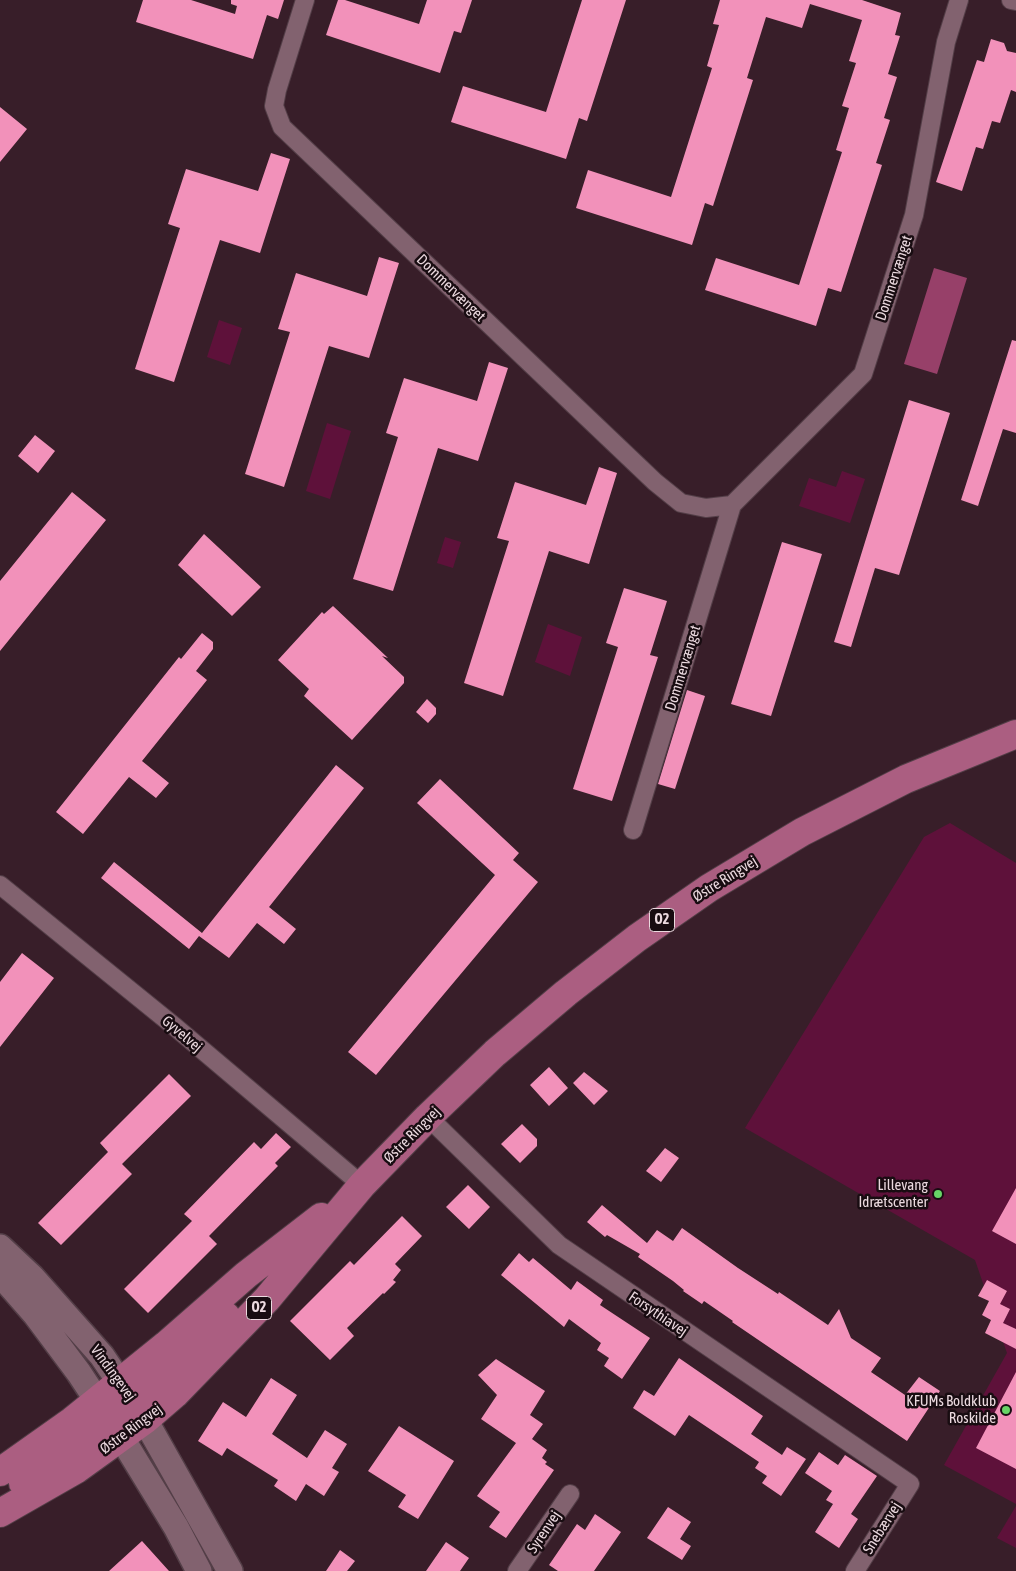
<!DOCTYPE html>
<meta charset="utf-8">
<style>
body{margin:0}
canvas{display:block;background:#381e29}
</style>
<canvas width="1016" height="1571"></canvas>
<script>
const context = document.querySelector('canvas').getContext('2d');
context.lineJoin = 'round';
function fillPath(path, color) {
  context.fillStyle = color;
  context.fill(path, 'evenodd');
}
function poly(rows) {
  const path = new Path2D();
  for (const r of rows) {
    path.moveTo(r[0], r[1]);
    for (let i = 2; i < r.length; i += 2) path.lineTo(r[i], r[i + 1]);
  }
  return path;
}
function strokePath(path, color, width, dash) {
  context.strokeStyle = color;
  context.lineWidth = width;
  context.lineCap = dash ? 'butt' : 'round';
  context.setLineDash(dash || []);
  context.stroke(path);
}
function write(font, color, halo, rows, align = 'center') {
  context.font = font + ' "Asap Condensed",sans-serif';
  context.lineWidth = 5;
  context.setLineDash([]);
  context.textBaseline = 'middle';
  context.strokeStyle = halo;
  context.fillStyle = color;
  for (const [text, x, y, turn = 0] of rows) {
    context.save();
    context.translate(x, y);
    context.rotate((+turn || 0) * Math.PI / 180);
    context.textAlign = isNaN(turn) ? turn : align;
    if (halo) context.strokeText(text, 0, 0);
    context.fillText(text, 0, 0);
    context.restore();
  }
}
fillPath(poly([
 [219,320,242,328,230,365,207,357],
 [327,423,351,431,330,499,306,491],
 [842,471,865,479,850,523,799,506,809,478,836,487],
 [445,537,461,542,453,568,437,563],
 [548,624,582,637,570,676,535,662],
 [950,823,1016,863,1016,1504,944,1465,1007,1353,975,1260,745,1128,924,837],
 [1016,1506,1016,1548,997,1538]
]), '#5e113a');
fillPath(poly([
 [934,268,967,278,937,374,904,364]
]), '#974069');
fillPath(poly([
 [143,0,191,0,235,14,237,6,231,4,231,0,284,0,278,19,267,15,253,59,136,22],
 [338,0,345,0,419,24,427,0,472,0,461,33,454,31,440,73,326,35],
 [582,0,626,0,587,121,579,118,566,159,451,122,463,86,546,112],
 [720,0,862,0,901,13,895,35,900,36,888,74,897,77,884,118,890,120,876,163,882,165,841,292,828,288,816,326,705,290,716,258,799,285,842,152,836,150,849,108,842,106,856,63,849,61,862,20,810,4,802,28,766,17,747,78,753,80,713,206,705,203,692,245,576,208,588,170,671,197,712,68,707,66,719,25,713,24],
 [991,39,1004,43,1007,51,1016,53,1016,92,1011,90,1000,123,992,121,983,149,976,147,962,191,936,182,977,60,984,62],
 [0,107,27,129,0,162],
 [271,153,290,159,260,253,220,240,174,382,135,369,180,228,168,224,186,169,258,191],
 [379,257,399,263,369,358,329,346,284,487,245,474,290,332,278,329,296,273,367,296],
 [1012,340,1016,341,1016,433,1003,429,978,506,961,500],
 [489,362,508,368,478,461,438,448,393,591,353,579,398,437,386,433,404,378,477,401],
 [909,400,950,413,899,575,875,568,851,647,834,642],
 [35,435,55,451,38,473,18,456],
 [599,467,617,473,589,564,549,551,503,696,464,683,509,541,497,538,515,482,586,505],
 [72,492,106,520,0,651,0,581],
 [204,534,261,587,232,616,178,565],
 [782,542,822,554,771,716,731,704],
 [624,588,667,601,650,655,658,657,612,801,573,789,618,647,606,643],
 [333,606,388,658,382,656,404,677,404,683,352,740,304,696,309,689,278,660,322,612,324,614],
 [202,633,213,642,213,649,196,671,207,680,142,761,169,783,156,798,129,777,83,834,56,812,179,657,181,659],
 [687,690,705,696,675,789,658,784],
 [427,699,436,708,436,714,428,723,416,712],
 [336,765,364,788,269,907,296,929,284,944,257,923,229,958,199,936,189,949,101,878,114,862,202,933],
 [440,779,519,853,513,860,538,882,376,1075,348,1052,495,875,417,803],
 [22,953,54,978,0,1047,0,982],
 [549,1067,568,1088,549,1106,530,1085],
 [584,1072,608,1091,594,1105,573,1083],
 [169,1074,191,1096,122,1164,132,1174,61,1245,38,1223,108,1152,100,1143],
 [522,1124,537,1139,537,1146,520,1163,501,1144],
 [276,1133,291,1147,275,1163,278,1166,209,1236,217,1244,148,1313,124,1289,192,1221,184,1214,254,1142,261,1149],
 [665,1148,679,1158,661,1182,646,1171],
 [468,1185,490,1207,469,1229,446,1207],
 [1016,1188,1016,1244,992,1231],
 [602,1205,647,1243,657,1230,673,1241,682,1228,738,1268,778,1294,779,1292,828,1325,839,1309,851,1338,881,1358,871,1372,905,1395,919,1377,940,1391,907,1441,732,1322,733,1321,704,1301,702,1304,683,1291,684,1290,673,1281,638,1257,640,1254,607,1235,605,1237,587,1222],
 [402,1216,422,1236,395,1264,401,1270,393,1280,396,1282,384,1294,383,1293,347,1328,354,1336,330,1360,290,1321,350,1261,354,1265],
 [519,1253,529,1262,533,1258,571,1290,577,1281,603,1300,600,1305,650,1338,622,1379,604,1366,609,1358,597,1350,601,1343,569,1319,564,1327,501,1275],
 [987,1280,1007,1291,1000,1304,1010,1309,1003,1323,1016,1329,1016,1349,985,1333,991,1320,982,1315,989,1301,978,1296],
 [679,1358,763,1416,751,1434,782,1455,787,1447,806,1459,781,1496,762,1483,767,1476,755,1468,759,1462,689,1415,675,1436,633,1408,644,1390,654,1396],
 [496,1359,545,1391,530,1415,543,1424,532,1439,547,1450,542,1458,547,1462,545,1464,554,1470,506,1538,489,1527,500,1512,477,1496,516,1443,481,1419,497,1395,478,1375],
 [1016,1372,1016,1469,976,1448],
 [271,1378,297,1395,272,1434,307,1458,325,1430,347,1444,332,1468,339,1472,324,1496,306,1484,296,1501,274,1486,278,1480,227,1448,222,1456,198,1441,223,1402,246,1417],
 [399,1426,454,1461,418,1519,398,1507,406,1495,368,1471],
 [819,1452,838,1465,845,1455,877,1476,851,1514,858,1519,839,1548,815,1532,833,1504,826,1500,832,1491,805,1473],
 [668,1507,691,1522,680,1539,691,1546,682,1560,647,1538],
 [595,1514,621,1532,594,1571,558,1571,549,1565,577,1524,585,1530],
 [142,1541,169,1571,109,1571],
 [446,1542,469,1558,460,1571,426,1571],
 [340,1550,355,1561,347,1571,326,1571]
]), '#f291ba');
const street = poly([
 [305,0,277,90,274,106,282,127,655,482,681,503,706,508,732,505],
 [1011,0,1016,1],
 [633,830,732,505,863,374,914,215,946,42,959,0],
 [0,885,174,1026,362,1185],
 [428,1117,559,1245,910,1484,855,1571],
 [517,1571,570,1494]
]);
const secondary = poly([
 [0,1247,32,1277,102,1356,145,1420,230,1571],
 [0,1274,35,1314,79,1373,121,1437,176,1527,199,1571]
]);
const primary = poly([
 [121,1437,132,1400,177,1362,226,1316],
 [0,1472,72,1421,166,1345,246,1275,321,1217],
 [23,1483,109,1419,118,1388],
 [0,1513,77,1469,145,1420,175,1394,267,1299,362,1185,428,1117,495,1053,566,993,637,938,709,888,802,832,906,779,1016,734]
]);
strokePath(street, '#533e47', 20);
strokePath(secondary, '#533e47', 28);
strokePath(primary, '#533e47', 30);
strokePath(street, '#82626f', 18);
strokePath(secondary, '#82626f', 25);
strokePath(primary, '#ab5e81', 28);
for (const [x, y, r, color] of [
 [938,1194,5,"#67d466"],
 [1006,1410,5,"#67d466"]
]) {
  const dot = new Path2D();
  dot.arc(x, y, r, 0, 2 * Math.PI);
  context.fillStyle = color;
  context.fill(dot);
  strokePath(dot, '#180c11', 2);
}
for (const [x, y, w] of [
 [662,920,25],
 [259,1308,25]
]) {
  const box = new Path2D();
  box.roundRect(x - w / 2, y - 11.5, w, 23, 4);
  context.fillStyle = '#180c11';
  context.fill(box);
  strokePath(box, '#ebd9df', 1);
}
write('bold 14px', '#ebd9df', null, [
 ["O2",662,920],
 ["O2",259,1308]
]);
write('15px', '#ebd9df', '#180c11', [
 ["Dommervænget",894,278,-72],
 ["Dommervænget",451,288,44],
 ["Dommervænget",683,668,-73],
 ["Østre Ringvej",725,879,-32],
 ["Gyvelvej",182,1034,40],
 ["Østre Ringvej",412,1135,-45],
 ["Forsythiavej",658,1314,34],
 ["Vindingevej",113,1373,54],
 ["Østre Ringvej",131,1429,-37],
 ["Snebærvej",882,1528,-58],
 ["Syrenvej",544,1532,-56]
]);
write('15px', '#ebd9df', '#180c11', [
 ["Lillevang",928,1185],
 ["Idrætscenter",928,1202],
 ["KFUMs Boldklub",996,1401],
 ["Roskilde",996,1418]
], 'right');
</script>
